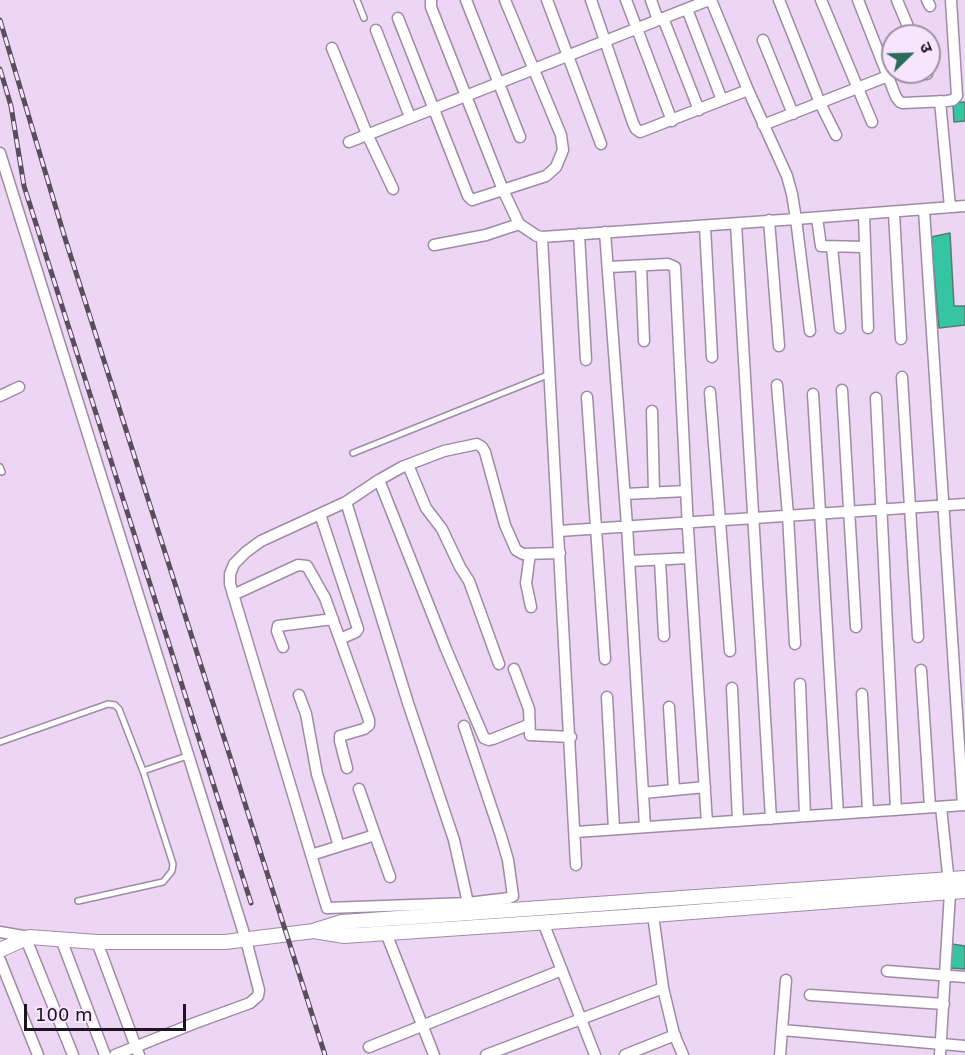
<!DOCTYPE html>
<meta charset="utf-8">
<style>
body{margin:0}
#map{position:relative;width:965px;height:1055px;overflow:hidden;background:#ecd6f4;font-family:"DejaVu Sans","Noto Sans Devanagari",sans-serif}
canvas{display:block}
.north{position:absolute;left:881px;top:24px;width:60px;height:60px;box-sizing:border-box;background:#f6e5fd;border:2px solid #9f91a4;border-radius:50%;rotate:67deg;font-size:16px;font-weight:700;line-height:24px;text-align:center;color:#1c141f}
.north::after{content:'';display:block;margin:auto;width:21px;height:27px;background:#2b6b59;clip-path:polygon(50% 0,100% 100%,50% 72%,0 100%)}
.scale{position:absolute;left:24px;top:1004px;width:162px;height:27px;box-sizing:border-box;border:3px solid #1c141f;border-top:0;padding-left:8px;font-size:18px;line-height:21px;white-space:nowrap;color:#1c141f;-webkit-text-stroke:4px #f6e5fd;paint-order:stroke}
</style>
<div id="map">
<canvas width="965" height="1055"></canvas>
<div class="north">उ</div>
<div class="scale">100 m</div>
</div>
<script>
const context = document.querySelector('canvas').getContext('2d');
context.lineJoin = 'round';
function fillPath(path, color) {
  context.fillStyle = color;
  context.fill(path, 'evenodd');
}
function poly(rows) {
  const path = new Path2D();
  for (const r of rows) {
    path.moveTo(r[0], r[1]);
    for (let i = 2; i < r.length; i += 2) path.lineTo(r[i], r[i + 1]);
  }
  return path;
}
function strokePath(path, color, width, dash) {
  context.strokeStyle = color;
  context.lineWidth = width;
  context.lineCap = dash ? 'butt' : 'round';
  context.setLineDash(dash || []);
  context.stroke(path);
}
const building = poly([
 [965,102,965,121,954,122,953,103,965,102],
 [950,233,954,306,965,306,965,325,939,328,931,237,950,233],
 [952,944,965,946,965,969,950,968,952,944]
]);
fillPath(building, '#36c5a2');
strokePath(building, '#567c6f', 1.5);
const lane = poly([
 [357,0,364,18],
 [353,453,550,374],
 [0,467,2,472],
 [0,742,108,704,115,705,119,709,143,771,187,756],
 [78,901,163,882,172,871,173,864,143,771]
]);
const street = poly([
 [431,0,431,7,503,190,519,224,537,236,542,237,796,219,810,331],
 [466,0,520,137],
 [547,0,601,144],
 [591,0,633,123,636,129,640,132,748,90],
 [626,0,672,121],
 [651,0,658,20],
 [711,0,748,90,787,176,792,194,796,219,965,206],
 [779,0,820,103,836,135],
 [821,0,872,122],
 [858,0,896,97,900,102,903,103,947,101,953,100,957,96,951,0],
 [897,0,912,36],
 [927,0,930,6],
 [687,9,722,100],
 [398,18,468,196,472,200,475,199,546,176,556,167,563,150,561,135,505,0],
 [663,18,699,110],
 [376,30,410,117],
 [763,40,793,114],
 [332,48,367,134,393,189],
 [926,72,927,74],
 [940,101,950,207],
 [763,125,888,76],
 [349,142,709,0],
 [0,153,246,940,259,990,258,996,250,1003,195,1023,115,1055],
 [924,210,963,805],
 [894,213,901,339],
 [864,215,868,328],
 [817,218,821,246,865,247],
 [769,220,779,346],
 [736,224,771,819],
 [705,226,712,357],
 [605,232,627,526,645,827],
 [579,234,586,360],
 [542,237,576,865],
 [434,245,486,235,519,224],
 [832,247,840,328],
 [641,266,644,341],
 [609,267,668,264,675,267,688,529,707,823],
 [902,377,918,637],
 [777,385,788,515,795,644],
 [842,390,856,627],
 [710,392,730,651],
 [813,394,838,814],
 [0,396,19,387],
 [587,397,605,659],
 [876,398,896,810],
 [652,411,654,493],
 [408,465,426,508,442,529,460,567,469,581,499,664],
 [379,480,446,649,484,738,489,740,493,739,528,725],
 [625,494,686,491],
 [346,502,408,703,454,840,468,903],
 [320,514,358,629,356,632,340,639],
 [559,531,965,504],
 [530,554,526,583,531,607],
 [660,560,664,636],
 [629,561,690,558],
 [233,595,298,565,307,566,325,598,369,720,369,725,364,729,340,736,340,741,347,768],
 [283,647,277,631,278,626,333,619],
 [514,669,529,709,530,735,571,737],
 [921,670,930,807],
 [800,684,805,816],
 [732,688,738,821],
 [862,694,868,812],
 [299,695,306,714,317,774,339,846],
 [607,697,614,829],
 [669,707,674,790],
 [464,726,501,836,508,860,513,896,509,898,468,903,327,908,230,584,230,574,234,564,246,552,261,541,346,502,379,480,402,467,444,451,477,444,482,447,485,452,505,525,516,550,523,554,560,553],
 [643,793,705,787],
 [576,832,965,805],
 [375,835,390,877],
 [311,855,375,835,359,789],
 [653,915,663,988,674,1034,683,1055],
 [543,922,595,1055],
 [0,932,29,937],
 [386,933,434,1055],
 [26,939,73,1055],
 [61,939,105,1055],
 [97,942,139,1055],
 [0,960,38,1055],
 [887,971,965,977],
 [810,995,944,1004],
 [782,1030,965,1046],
 [369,1047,562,970],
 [486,1055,663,988],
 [625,1055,675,1035],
 [780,1055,786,980],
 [940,1055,950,893,941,807]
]);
const secondary = poly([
 [316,930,342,922,965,878],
 [0,950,29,937,97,942,225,942,314,931,344,936,653,915,965,891]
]);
strokePath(lane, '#9f8ba6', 8);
strokePath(street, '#9f8ba6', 13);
strokePath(secondary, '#9f8ba6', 16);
strokePath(lane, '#fff', 5);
strokePath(street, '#fff', 10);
strokePath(secondary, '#fff', 14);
const rail = poly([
 [0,20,64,235,325,1055],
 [0,69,11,106,24,186,251,903]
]);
strokePath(rail, '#594d5e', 5);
strokePath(rail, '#f6e5fd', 3, [9]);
</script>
